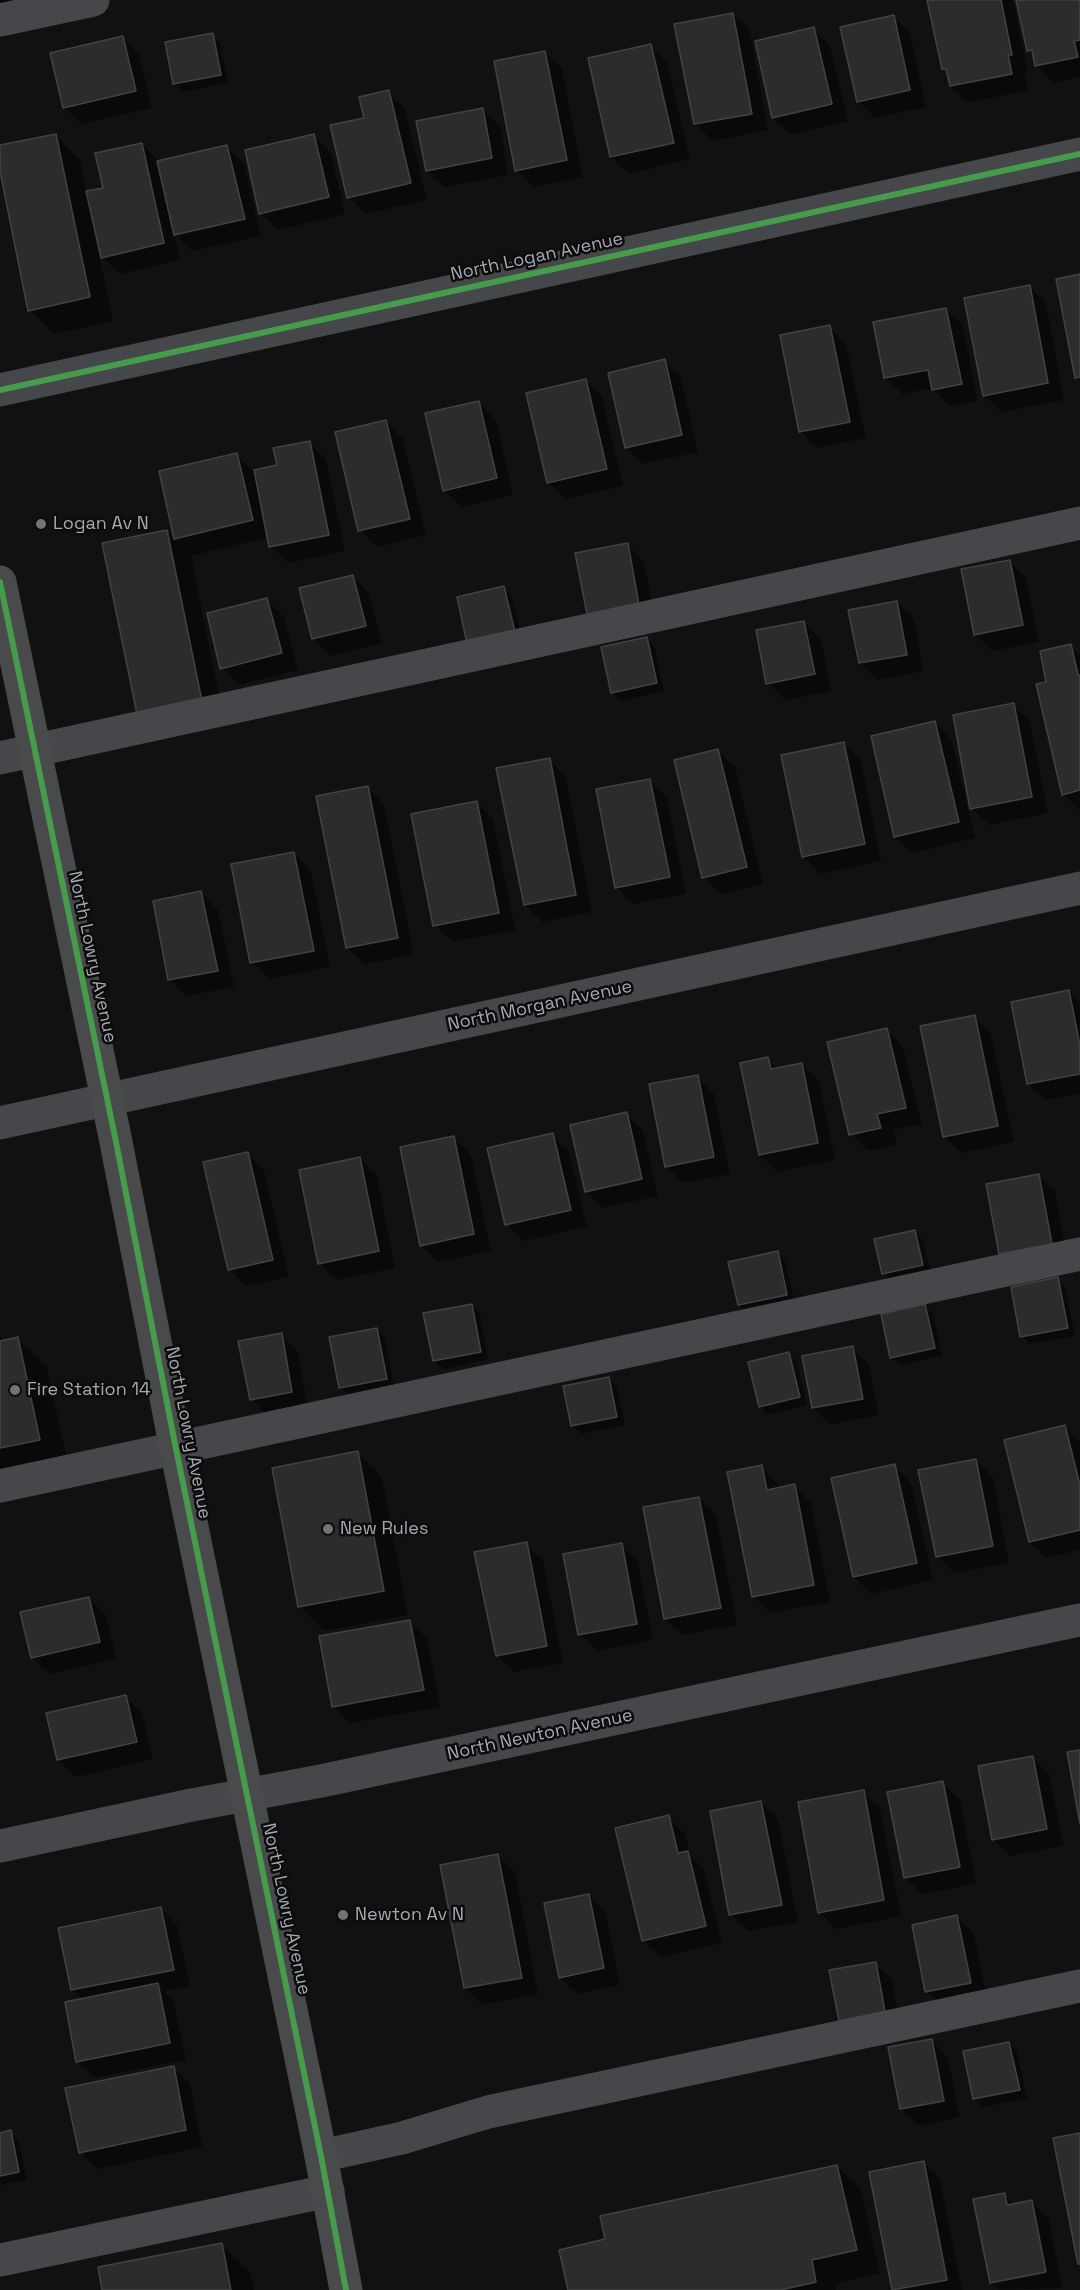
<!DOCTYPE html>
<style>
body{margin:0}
canvas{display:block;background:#111112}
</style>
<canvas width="1080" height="2290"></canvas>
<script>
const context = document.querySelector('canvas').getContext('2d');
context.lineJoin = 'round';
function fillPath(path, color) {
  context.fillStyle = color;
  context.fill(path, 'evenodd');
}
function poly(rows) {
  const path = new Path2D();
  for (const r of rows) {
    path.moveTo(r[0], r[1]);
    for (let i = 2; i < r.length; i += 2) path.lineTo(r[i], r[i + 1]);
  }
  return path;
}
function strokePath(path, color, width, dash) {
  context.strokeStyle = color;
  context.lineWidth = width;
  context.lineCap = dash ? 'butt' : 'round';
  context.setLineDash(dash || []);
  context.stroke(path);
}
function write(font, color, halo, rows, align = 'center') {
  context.font = font + ' "Space Grotesk",sans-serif';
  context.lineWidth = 5;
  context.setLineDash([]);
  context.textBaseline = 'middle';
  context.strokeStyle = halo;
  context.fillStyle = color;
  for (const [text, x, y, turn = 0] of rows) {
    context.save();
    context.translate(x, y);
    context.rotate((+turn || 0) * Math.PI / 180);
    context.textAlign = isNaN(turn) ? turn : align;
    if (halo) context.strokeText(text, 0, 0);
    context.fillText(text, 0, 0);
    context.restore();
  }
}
fillPath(poly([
 [0,0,29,0,0,6],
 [929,0,1013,0,1028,71,1024,71,1028,90,968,103,951,86,949,74,943,69],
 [1018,0,1080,0,1080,77,1054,83,1037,66,1035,56,1029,50],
 [733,14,750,31,768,130,712,141,696,124,676,25],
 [893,17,910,33,926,107,875,118,858,101],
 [813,29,830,46,848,121,790,135,773,118],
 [212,34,220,43,228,83,183,92,174,83],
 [122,37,139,54,152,108,81,124,64,107],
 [650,46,667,62,690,159,628,174,611,157],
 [545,52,562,69,583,177,534,187,517,170],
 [388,92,405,109,427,200,365,214,349,197,366,119],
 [483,110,500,126,508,175,444,187,427,170],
 [56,135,80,160,87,193,105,189,142,144,159,162,227,147,244,164,261,236,192,251,174,233,180,260,120,274,99,254,113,321,54,334,30,310,0,163,0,147],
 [314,136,331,153,345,214,278,230,261,213],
 [1029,286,1046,303,1064,400,1001,412,984,395],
 [946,309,963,326,978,401,950,406,933,388,902,394,885,377],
 [829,327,846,344,866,438,817,448,800,431],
 [664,361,681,378,698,452,643,464,626,447],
 [585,380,602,397,623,486,565,499,548,482],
 [479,403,496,420,513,495,461,507,444,490],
 [386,422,403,439,426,535,377,547,360,530],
 [309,442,326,459,345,551,288,563,271,546,269,537,191,556,225,725,162,738,167,532,176,541,161,472,237,455,254,472,278,466],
 [628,545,644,562,656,621,605,630],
 [1009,561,1026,578,1039,642,992,651,975,634],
 [353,576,369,593,382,643,330,656,313,639,301,589],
 [504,588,512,597,522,640,477,651],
 [267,600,284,617,298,670,239,685,222,668],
 [897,602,914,619,923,671,877,680,860,663],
 [804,622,821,639,831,691,785,700,768,683],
 [647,639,655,647,664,691,621,701,612,692],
 [1070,646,1080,655,1080,811,1063,794,1048,683],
 [1013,705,1030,722,1048,813,989,825,972,808],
 [935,723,952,740,975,838,912,853,895,837],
 [844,743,861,760,881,861,820,874,803,857],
 [718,751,735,767,763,884,721,894,704,877],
 [549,760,566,777,592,912,542,922,525,905],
 [650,781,667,798,686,894,633,904,616,887],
 [367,787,384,804,414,955,364,964,347,947],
 [477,802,493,819,515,930,452,942,435,925],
 [294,853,311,870,330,967,269,979,252,962],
 [201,893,218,910,234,987,186,996,169,979],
 [1069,992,1080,1003,1080,1094,1045,1100,1028,1083],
 [974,1017,991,1034,1014,1142,961,1153,944,1136],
 [887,1030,903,1047,922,1124,893,1130,897,1144,868,1151,851,1134],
 [768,1059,778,1069,802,1065,819,1081,835,1160,777,1172,760,1155,742,1064],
 [697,1077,714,1094,730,1174,683,1183,666,1166],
 [626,1114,643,1131,658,1196,603,1208,586,1191],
 [552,1135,569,1152,587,1227,523,1241,507,1224],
 [454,1138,471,1155,491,1251,438,1262,421,1245],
 [247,1153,264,1170,289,1277,246,1286,230,1269],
 [360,1159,377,1176,395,1268,337,1280,320,1263],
 [1038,1175,1055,1192,1068,1260,1018,1270,1001,1253],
 [915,1232,923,1240,931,1273,892,1282,884,1273],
 [777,1252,785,1261,795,1303,748,1313,739,1305],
 [1057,1279,1065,1287,1075,1336,1030,1344,1022,1336],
 [472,1306,480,1314,488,1360,443,1369,434,1361],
 [925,1306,933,1314,942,1356,900,1365,891,1357],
 [376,1329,385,1338,394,1387,349,1395,340,1387],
 [0,1331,2,1342,17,1338,47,1368,69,1469,0,1484],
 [281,1335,298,1352,308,1409,268,1416,251,1399],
 [852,1348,869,1365,879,1415,830,1425,813,1408],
 [789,1354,797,1362,807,1405,768,1415,760,1406],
 [609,1378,617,1387,625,1425,581,1434,572,1425],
 [1065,1427,1080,1442,1080,1550,1047,1558,1030,1542],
 [358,1453,382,1477,408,1615,324,1631,300,1607],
 [976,1460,993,1477,1009,1563,954,1573,937,1556],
 [894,1466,911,1483,933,1580,871,1594,854,1577],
 [761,1467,778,1484,779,1489,794,1486,811,1503,830,1602,770,1613,753,1596],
 [699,1498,716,1515,737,1625,682,1635,665,1618],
 [526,1544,543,1560,563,1663,514,1672,497,1656],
 [621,1545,638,1562,653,1640,597,1651,580,1634],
 [89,1598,106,1615,116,1659,49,1674,32,1657],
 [410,1622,427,1638,440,1707,350,1723,333,1707],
 [125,1697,142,1713,153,1759,76,1777,59,1760,48,1714],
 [1032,1757,1049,1774,1064,1846,1010,1856,993,1839],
 [943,1783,960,1800,976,1884,922,1894,905,1877],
 [863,1792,880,1809,901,1916,836,1929,819,1912],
 [761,1802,778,1819,798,1922,748,1931,731,1914],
 [668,1817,685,1834,691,1856,704,1870,722,1943,660,1957,643,1940],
 [498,1855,515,1872,538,1994,482,2005,465,1988],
 [589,1896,606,1913,620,1985,577,1994,560,1977],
 [161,1909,177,1925,190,1986,164,1992,174,2002,186,2060,95,2078,78,2061,83,2000,72,1990],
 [957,1917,974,1934,987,1999,943,2008,926,1991],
 [875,1963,892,1980,902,2034,859,2042],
 [932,2041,948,2058,960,2117,919,2126,902,2109],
 [1009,2043,1017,2052,1027,2098,983,2107,975,2098],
 [173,2067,190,2084,202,2147,97,2169,80,2152],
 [10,2132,19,2141,27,2180,0,2185,0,2134],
 [923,2162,940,2179,962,2290,894,2290,871,2173],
 [837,2166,861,2190,880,2273,835,2284,836,2290,570,2290],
 [1004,2195,1015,2205,1032,2202,1049,2219,1062,2288,999,2290,991,2282],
 [221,2244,251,2274,254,2290,104,2290]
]), '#0007');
const building = poly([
 [927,0,1001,0,1012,55,1008,55,1012,74,950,86,946,69,942,69,927,0],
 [1016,0,1080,0,1080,40,1074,41,1078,57,1035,66,1032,50,1027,51,1016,0],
 [733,13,752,114,694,124,674,24,733,13],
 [894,15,910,90,857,102,840,27,894,15],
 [814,27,832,104,772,118,755,41,814,27],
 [213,33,221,75,173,84,165,42,213,33],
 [123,36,136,91,63,108,50,53,123,36],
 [651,44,674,143,610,157,588,58,651,44],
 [545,51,567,160,515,171,494,61,545,51],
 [389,90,411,183,347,198,330,125,364,118,359,97,389,90],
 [483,108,492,158,426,171,416,121,483,108],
 [56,134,90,297,28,311,0,171,0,145,56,134],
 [314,134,329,197,259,214,245,150,314,134],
 [142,143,164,243,101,258,86,191,103,188,95,153,142,143],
 [227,145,245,219,174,235,157,161,227,145],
 [1080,274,1080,377,1075,378,1056,279,1080,274],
 [1030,285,1048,383,983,396,964,298,1030,285],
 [946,308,962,384,932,390,928,370,884,378,873,322,946,308],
 [830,325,850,422,799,432,780,335,830,325],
 [665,359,682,435,625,448,608,373,665,359],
 [586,379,607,469,547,483,526,393,586,379],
 [479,401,497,478,443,491,425,413,479,401],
 [386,420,410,519,358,531,335,432,386,420],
 [310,441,329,535,269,547,254,470,277,465,273,448,310,441],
 [237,453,253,520,174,539,159,471,237,453],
 [167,530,202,701,137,714,102,543,167,530],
 [628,543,639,605,587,614,575,553,628,543],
 [1010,560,1023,625,974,635,961,569,1010,560],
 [353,575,366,626,312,639,299,588,353,575],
 [504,586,515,632,467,644,457,597,504,586],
 [267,598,282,653,220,669,207,613,267,598],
 [897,601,907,655,859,663,848,610,897,601],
 [804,621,815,674,766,684,756,630,804,621],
 [647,637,657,683,611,693,601,647,647,637],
 [1071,644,1078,675,1080,675,1080,790,1062,795,1036,684,1046,682,1040,651,1071,644],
 [1014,703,1032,797,970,809,953,715,1014,703],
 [935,721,959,822,894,837,871,736,935,721],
 [844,742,865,844,802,857,781,755,844,742],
 [718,749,747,867,702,878,674,760,718,749],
 [550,758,576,895,524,905,496,768,550,758],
 [650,779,670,877,615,888,596,789,650,779],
 [368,786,398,938,346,948,316,796,368,786],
 [477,801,499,913,433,926,411,814,477,801],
 [294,852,314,951,250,963,231,864,294,852],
 [201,891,218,971,168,980,153,901,201,891],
 [1069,990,1080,1046,1080,1074,1027,1084,1011,1002,1069,990],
 [975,1015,998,1126,943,1137,920,1026,975,1015],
 [887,1028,906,1108,877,1114,881,1128,849,1135,827,1042,887,1028],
 [768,1057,771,1069,802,1063,818,1143,759,1155,740,1063,768,1057],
 [698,1075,714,1157,665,1167,649,1084,698,1075],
 [627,1112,642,1179,585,1192,570,1125,627,1112],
 [553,1133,571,1210,505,1225,487,1148,553,1133],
 [454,1136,474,1234,420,1246,400,1147,454,1136],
 [248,1152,273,1260,228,1270,203,1162,248,1152],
 [360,1157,379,1251,318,1264,299,1170,360,1157],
 [1039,1174,1052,1244,999,1254,986,1184,1039,1174],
 [915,1230,923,1265,882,1274,874,1239,915,1230],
 [778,1251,787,1295,738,1305,728,1262,778,1251],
 [1058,1277,1068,1328,1020,1337,1011,1287,1058,1277],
 [472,1304,481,1352,433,1361,423,1313,472,1304],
 [925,1304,935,1348,890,1358,881,1314,925,1304],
 [377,1328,387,1379,339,1388,329,1337,377,1328],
 [282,1333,292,1392,250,1400,238,1341,282,1333],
 [18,1337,40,1440,0,1448,0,1341,18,1337],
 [853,1346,863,1399,812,1408,802,1356,853,1346],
 [789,1352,800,1397,759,1407,748,1362,789,1352],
 [609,1377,617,1417,571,1426,563,1386,609,1377],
 [1065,1425,1080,1485,1080,1530,1029,1542,1004,1440,1065,1425],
 [358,1451,384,1591,298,1607,272,1468,358,1451],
 [976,1459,993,1546,936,1557,918,1470,976,1459],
 [895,1464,917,1563,853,1577,831,1478,895,1464],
 [762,1465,767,1490,795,1484,814,1585,752,1597,727,1472,762,1465],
 [699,1497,721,1608,664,1619,643,1507,699,1497],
 [527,1542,547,1646,496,1656,474,1552,527,1542],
 [622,1543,637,1624,578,1635,563,1554,622,1543],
 [89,1597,100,1642,31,1658,20,1612,89,1597],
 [410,1620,424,1690,332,1707,319,1636,410,1620],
 [126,1695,137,1742,57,1760,46,1713,126,1695],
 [1080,1750,1080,1824,1067,1752,1080,1750],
 [1033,1756,1047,1829,992,1840,978,1766,1033,1756],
 [943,1781,960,1867,904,1878,887,1792,943,1781],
 [864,1790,884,1900,818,1913,798,1802,864,1790],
 [761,1801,782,1905,729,1915,710,1811,761,1801],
 [669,1815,678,1853,688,1851,706,1926,642,1941,615,1828,669,1815],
 [498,1854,522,1978,464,1988,440,1865,498,1854],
 [589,1894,604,1968,559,1978,544,1903,589,1894],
 [161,1907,174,1970,71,1990,58,1928,161,1907],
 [957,1915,971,1983,925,1992,912,1925,957,1915],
 [876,1962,886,2017,840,2026,829,1970,876,1962],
 [158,1983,170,2043,76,2062,65,2002,158,1983],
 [932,2039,944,2101,900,2109,888,2047,932,2039],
 [1009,2042,1020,2090,973,2099,963,2051,1009,2042],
 [174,2066,186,2130,79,2153,65,2088,174,2066],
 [11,2130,19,2172,0,2176,0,2133,11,2130],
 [1080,2133,1080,2264,1078,2264,1053,2138,1080,2133],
 [924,2161,947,2280,892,2290,869,2172,924,2161],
 [837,2165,857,2250,812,2260,816,2282,781,2290,568,2290,559,2250,605,2239,600,2216,837,2165],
 [1005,2193,1007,2205,1032,2200,1046,2272,990,2283,973,2199,1005,2193],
 [222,2243,231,2290,102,2290,98,2267,222,2243]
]);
fillPath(building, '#2c2c2d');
strokePath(building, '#414245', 1.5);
strokePath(poly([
 [0,20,93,0],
 [0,390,1080,154],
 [0,758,1080,523],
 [0,1123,1080,888],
 [0,1486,1080,1254],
 [0,1846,192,1805,321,1781,1080,1620],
 [321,2156,402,2138,488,2112,1080,1986],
 [0,2260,328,2191]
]), '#46474a', 33);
strokePath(poly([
 [0,582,115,1137,176,1449,321,2156,346,2290]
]), '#484a4c', 33);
strokePath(poly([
 [0,390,1080,154],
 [0,582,115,1137,176,1449,321,2156,346,2290]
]), '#469c4c', 6);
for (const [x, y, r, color] of [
 [41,524,6,"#717379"],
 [15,1390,6,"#717379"],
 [328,1529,6,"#717379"],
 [343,1915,6,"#717379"]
]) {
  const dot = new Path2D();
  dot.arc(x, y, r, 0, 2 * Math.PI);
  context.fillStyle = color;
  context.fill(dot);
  strokePath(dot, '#0c0c0d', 2);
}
write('18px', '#a4a8b1', '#0c0c0d', [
 ["North Logan Avenue",537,257,-12],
 ["North Lowry Avenue",92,957,78],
 ["North Morgan Avenue",540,1006,-12],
 ["North Lowry Avenue",188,1433,79],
 ["North Newton Avenue",540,1735,-12],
 ["North Lowry Avenue",286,1909,78]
]);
write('18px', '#a4a8b1', '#0c0c0d', [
 ["Logan Av N",53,524],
 ["Fire Station 14",27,1390],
 ["New Rules",340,1529],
 ["Newton Av N",355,1915]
], 'left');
</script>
